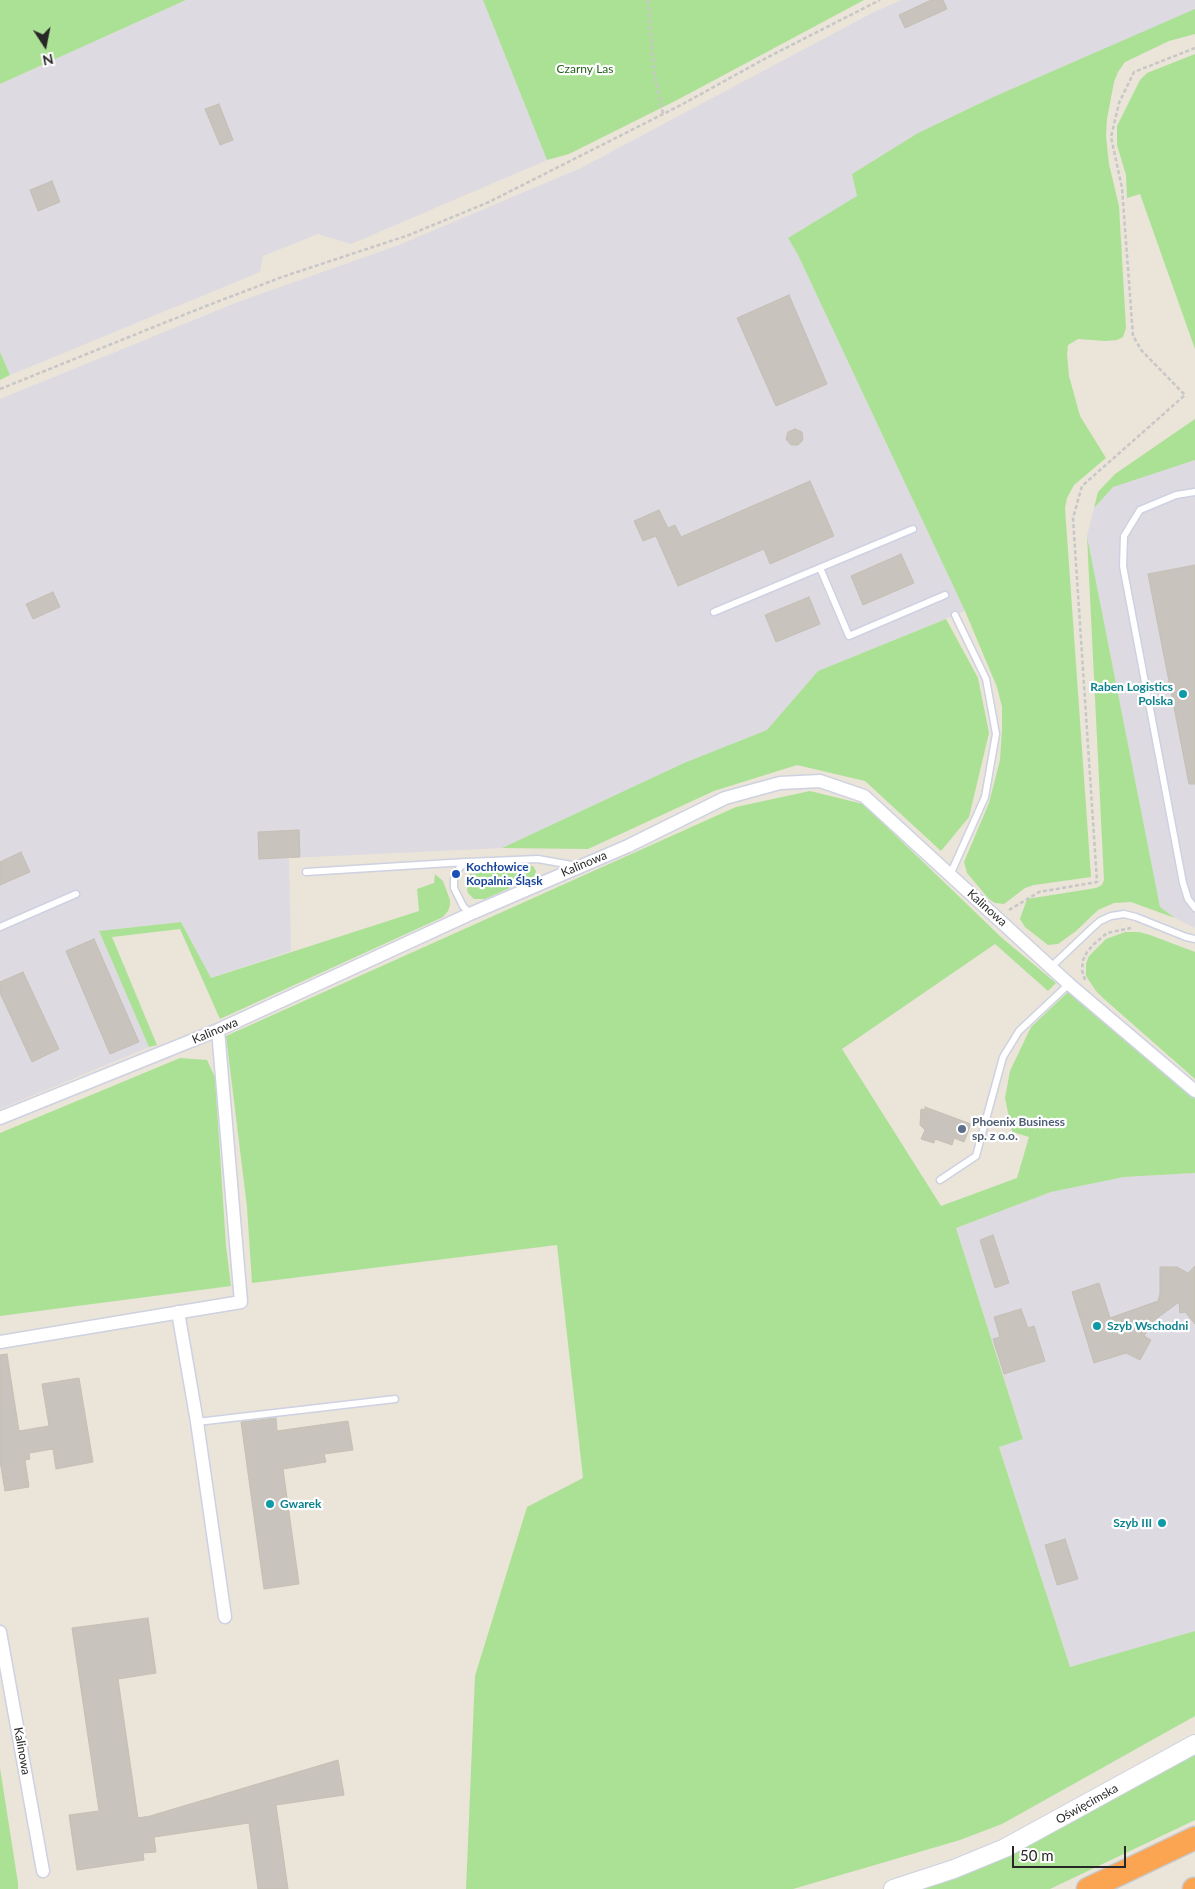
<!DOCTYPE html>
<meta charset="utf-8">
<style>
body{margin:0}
#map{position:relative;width:1195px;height:1889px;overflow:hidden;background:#eae4d9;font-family:Lato,sans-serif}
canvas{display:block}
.north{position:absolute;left:20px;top:20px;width:50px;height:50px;-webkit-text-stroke:4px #fff;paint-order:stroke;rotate:169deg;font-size:14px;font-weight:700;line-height:20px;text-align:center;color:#272727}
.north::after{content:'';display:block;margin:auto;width:18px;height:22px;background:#272727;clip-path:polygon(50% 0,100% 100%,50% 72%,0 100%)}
.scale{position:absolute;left:1012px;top:1846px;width:114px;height:22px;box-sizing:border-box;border:2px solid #272727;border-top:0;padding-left:6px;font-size:15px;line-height:18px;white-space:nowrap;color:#272727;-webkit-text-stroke:4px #fff;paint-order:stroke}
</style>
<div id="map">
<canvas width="1195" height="1889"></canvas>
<div class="north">N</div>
<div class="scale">50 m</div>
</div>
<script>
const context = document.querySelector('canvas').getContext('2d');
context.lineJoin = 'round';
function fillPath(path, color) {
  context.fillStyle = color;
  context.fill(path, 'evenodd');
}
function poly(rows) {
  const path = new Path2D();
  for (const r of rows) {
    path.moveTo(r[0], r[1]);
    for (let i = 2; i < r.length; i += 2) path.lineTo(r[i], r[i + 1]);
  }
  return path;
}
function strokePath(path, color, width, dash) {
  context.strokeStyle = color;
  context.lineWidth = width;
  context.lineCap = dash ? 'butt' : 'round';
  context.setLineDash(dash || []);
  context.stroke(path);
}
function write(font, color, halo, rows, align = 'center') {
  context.font = font + ' Lato,sans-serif';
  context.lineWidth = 4.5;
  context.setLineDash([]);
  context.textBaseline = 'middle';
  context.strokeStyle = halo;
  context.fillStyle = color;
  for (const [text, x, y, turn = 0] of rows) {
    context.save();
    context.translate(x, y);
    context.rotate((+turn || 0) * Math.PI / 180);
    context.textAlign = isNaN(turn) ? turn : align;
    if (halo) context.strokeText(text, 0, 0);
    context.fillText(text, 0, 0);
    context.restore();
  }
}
fillPath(poly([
 [186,0,483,0,547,160,351,244,318,234,263,256,260,272,10,375,0,352,0,84],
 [902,0,1195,0,1195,10,991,98,918,133,852,174,858,196,788,238,798,255,965,611,818,671,767,730,684,763,502,848,289,858,291,951,211,978,181,922,99,931,149,1047,0,1109,0,399,238,302,399,245,581,168,874,12],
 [1195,460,1195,928,1175,918,1160,907,1087,536,1094,508,1115,484],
 [1195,1173,1195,1631,1070,1667,999,1446,1023,1438,956,1228,1051,1192,1124,1177]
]), '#dddae2');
fillPath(poly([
 [0,0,186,0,0,84],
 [483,0,864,0,679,99,569,154,547,160],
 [1195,9,1195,34,1169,41,1125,62,1118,72,1114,82,1107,119,1106,136,1109,164,1119,206,1126,328,1123,337,1117,340,1105,341,1078,339,1068,345,1067,355,1069,376,1080,416,1106,458,1074,485,1067,498,1065,508,1091,877,1034,885,1025,888,1004,904,995,903,989,899,967,873,964,862,989,803,1000,760,1002,729,1002,707,997,687,965,611,798,255,788,238,857,196,852,174,918,133,991,98],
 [1195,54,1195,349,1140,194,1127,198,1126,175,1117,145,1117,126,1140,80,1147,73],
 [0,352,10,375,0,380],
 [1195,419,1195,460,1113,487,1094,508,1098,492,1115,474],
 [1087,536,1160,907,1175,918,1131,902,1114,903,1098,910,1076,931,1058,944,1048,945,1025,927,1020,919,1027,899,1096,888,1102,885,1104,880],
 [946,619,978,678,989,733,969,817,941,851,865,781,797,765,714,791,588,849,502,848,684,763,767,730,818,671],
 [810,791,863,804,1002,938,1056,983,1048,991,995,944,842,1049,941,1206,1017,1178,1029,1137,1012,1132,1005,1098,1010,1071,1031,1027,1068,992,1195,1098,1195,1173,1124,1177,1051,1192,956,1228,1023,1439,999,1447,1070,1667,1195,1631,1195,1716,1002,1824,960,1840,793,1889,466,1889,475,1676,527,1507,583,1478,557,1245,252,1283,247,1207,226,1036,736,807],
 [528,866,533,866,536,871,534,877,485,899,474,899,468,893,466,883,470,874],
 [435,874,443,881,450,900,450,905,448,911,443,917,220,1019,180,929,112,937,157,1045,149,1047,99,931,181,922,211,978,419,911,417,889,434,883],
 [1125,932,1139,932,1150,935,1195,952,1195,1079,1103,998,1096,991,1086,976,1086,964,1089,956,1106,939],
 [180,1058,207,1060,215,1077,226,1246,231,1286,0,1316,0,1133],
 [1195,1752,1195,1820,1050,1889,921,1889,956,1877,999,1859],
 [0,1768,18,1883,18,1889,0,1889]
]), '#abe195');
const building = poly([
 [931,0,943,0,947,9,905,28,899,15,931,0],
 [219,104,233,140,220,145,205,109,219,104],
 [52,181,60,202,38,211,30,190,52,181],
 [789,295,827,384,776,406,737,318,789,295],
 [795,429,802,432,803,440,798,445,791,445,786,439,788,432,795,429],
 [810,481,834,536,770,564,764,549,678,586,656,536,643,541,634,521,659,510,668,528,675,525,681,537,810,481],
 [901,554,914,583,863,605,851,576,901,554],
 [1195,565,1195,784,1189,784,1148,574,1195,565],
 [53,592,60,607,33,619,26,604,53,592],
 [809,597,820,624,776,642,765,615,809,597],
 [299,830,300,857,259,859,258,832,299,830],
 [21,852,30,872,0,885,0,862,21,852],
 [94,939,139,1042,110,1054,66,951,94,939],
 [23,972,59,1049,32,1062,0,993,0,982,23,972],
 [925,1107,971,1124,964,1142,954,1138,952,1145,935,1139,934,1143,921,1139,925,1130,920,1125,921,1109,925,1110,925,1107],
 [993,1235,1009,1283,995,1288,980,1240,993,1235],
 [1195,1266,1195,1324,1185,1312,1180,1313,1179,1302,1152,1322,1144,1336,1151,1340,1140,1360,1126,1353,1094,1363,1072,1292,1099,1283,1110,1318,1158,1301,1160,1294,1160,1267,1177,1267,1188,1273,1195,1266],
 [1021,1309,1028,1328,1034,1326,1045,1361,1004,1374,993,1339,1000,1337,994,1317,1021,1309],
 [7,1354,19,1431,49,1426,42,1384,79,1378,93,1462,56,1469,53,1449,29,1453,30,1459,25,1460,29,1487,5,1491,0,1461,0,1355,7,1354],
 [276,1418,277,1431,348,1421,353,1450,324,1454,326,1462,283,1469,299,1584,264,1589,241,1422,276,1418],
 [1065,1539,1078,1579,1057,1585,1045,1545,1065,1539],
 [148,1618,156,1673,118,1679,138,1818,150,1816,338,1760,344,1795,276,1805,288,1889,258,1889,249,1823,154,1837,156,1852,143,1853,144,1860,77,1870,69,1815,99,1811,72,1628,148,1618]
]);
fillPath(building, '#c8c3bc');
strokePath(building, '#c5bfb3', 1);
const lane = poly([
 [1195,492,1176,495,1140,510,1124,536,1123,566,1183,883,1188,899,1195,908],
 [820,568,849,636,945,595],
 [714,612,913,529],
 [306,872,466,862],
 [950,875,985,797,996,734,986,679,955,615],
 [470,914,463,906,454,888,454,879,456,874,460,867,467,862,538,859,577,866],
 [0,927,76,894],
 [1051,967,1091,929,1100,921,1111,916,1124,914,1136,917,1186,937,1195,939],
 [940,1180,976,1156,1003,1057,1019,1031,1069,984],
 [197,1422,395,1399]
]);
const street = poly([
 [0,1118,218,1030,470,914,628,846,725,798,780,783,820,781,864,796,1069,984,1195,1091],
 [178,1312,197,1422,225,1617],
 [0,1342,241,1302,218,1030],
 [0,1632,43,1871]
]);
const secondary = poly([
 [893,1889,954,1869,1005,1848,1195,1744]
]);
const highway = poly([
 [1088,1889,1195,1838],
 [1194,1889,1195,1889]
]);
strokePath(lane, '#ced1e1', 9);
strokePath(street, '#ced1e1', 15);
strokePath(secondary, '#ced1e1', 20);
strokePath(highway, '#c7c7c7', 25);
strokePath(poly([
 [648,0,654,72,663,114],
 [0,389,206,306,282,277,409,235,489,202,681,105,768,57,880,0],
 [1009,910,1039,892,1097,882,1073,518,1082,486,1185,395,1142,351,1133,336,1122,188,1111,137,1119,103,1134,72,1195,48],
 [1085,980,1082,970,1083,960,1087,952,1094,944,1107,933,1131,928]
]), '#c7c7c7', 2.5, [4, 2.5]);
strokePath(lane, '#fff', 6);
strokePath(street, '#fff', 12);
strokePath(secondary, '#fff', 18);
strokePath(highway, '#fba553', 22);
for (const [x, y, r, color] of [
 [1183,694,5,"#0f9aa8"],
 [456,874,5,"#1a4fb4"],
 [962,1129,5,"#5c6f8a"],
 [1097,1326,5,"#0f9aa8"],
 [270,1504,5,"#0f9aa8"],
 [1162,1523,5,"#0f9aa8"]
]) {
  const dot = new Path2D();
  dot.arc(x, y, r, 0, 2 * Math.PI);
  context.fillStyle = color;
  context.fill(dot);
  strokePath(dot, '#fff', 2);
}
write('12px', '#25621a', '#fff', [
 ["Czarny Las",585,69]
]);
write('bold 12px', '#0d838f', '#fff', [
 ["Raben Logistics",1173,687],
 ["Polska",1173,701],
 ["Szyb Wschodni",1107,1326,"left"],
 ["Gwarek",280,1504,"left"],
 ["Szyb III",1152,1523]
], 'right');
write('12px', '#272727', '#fff', [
 ["Kalinowa",584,864,-23],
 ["Kalinowa",987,908,42],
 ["Kalinowa",215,1031,-23],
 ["Kalinowa",22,1751,80],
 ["Oświęcimska",1087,1804,-29]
]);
write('bold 12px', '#164399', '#fff', [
 ["Kochłowice",466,867],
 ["Kopalnia Śląsk",466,881]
], 'left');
write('bold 12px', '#4e5e75', '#fff', [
 ["Phoenix Business",972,1122],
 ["sp. z o.o.",972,1136]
], 'left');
</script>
